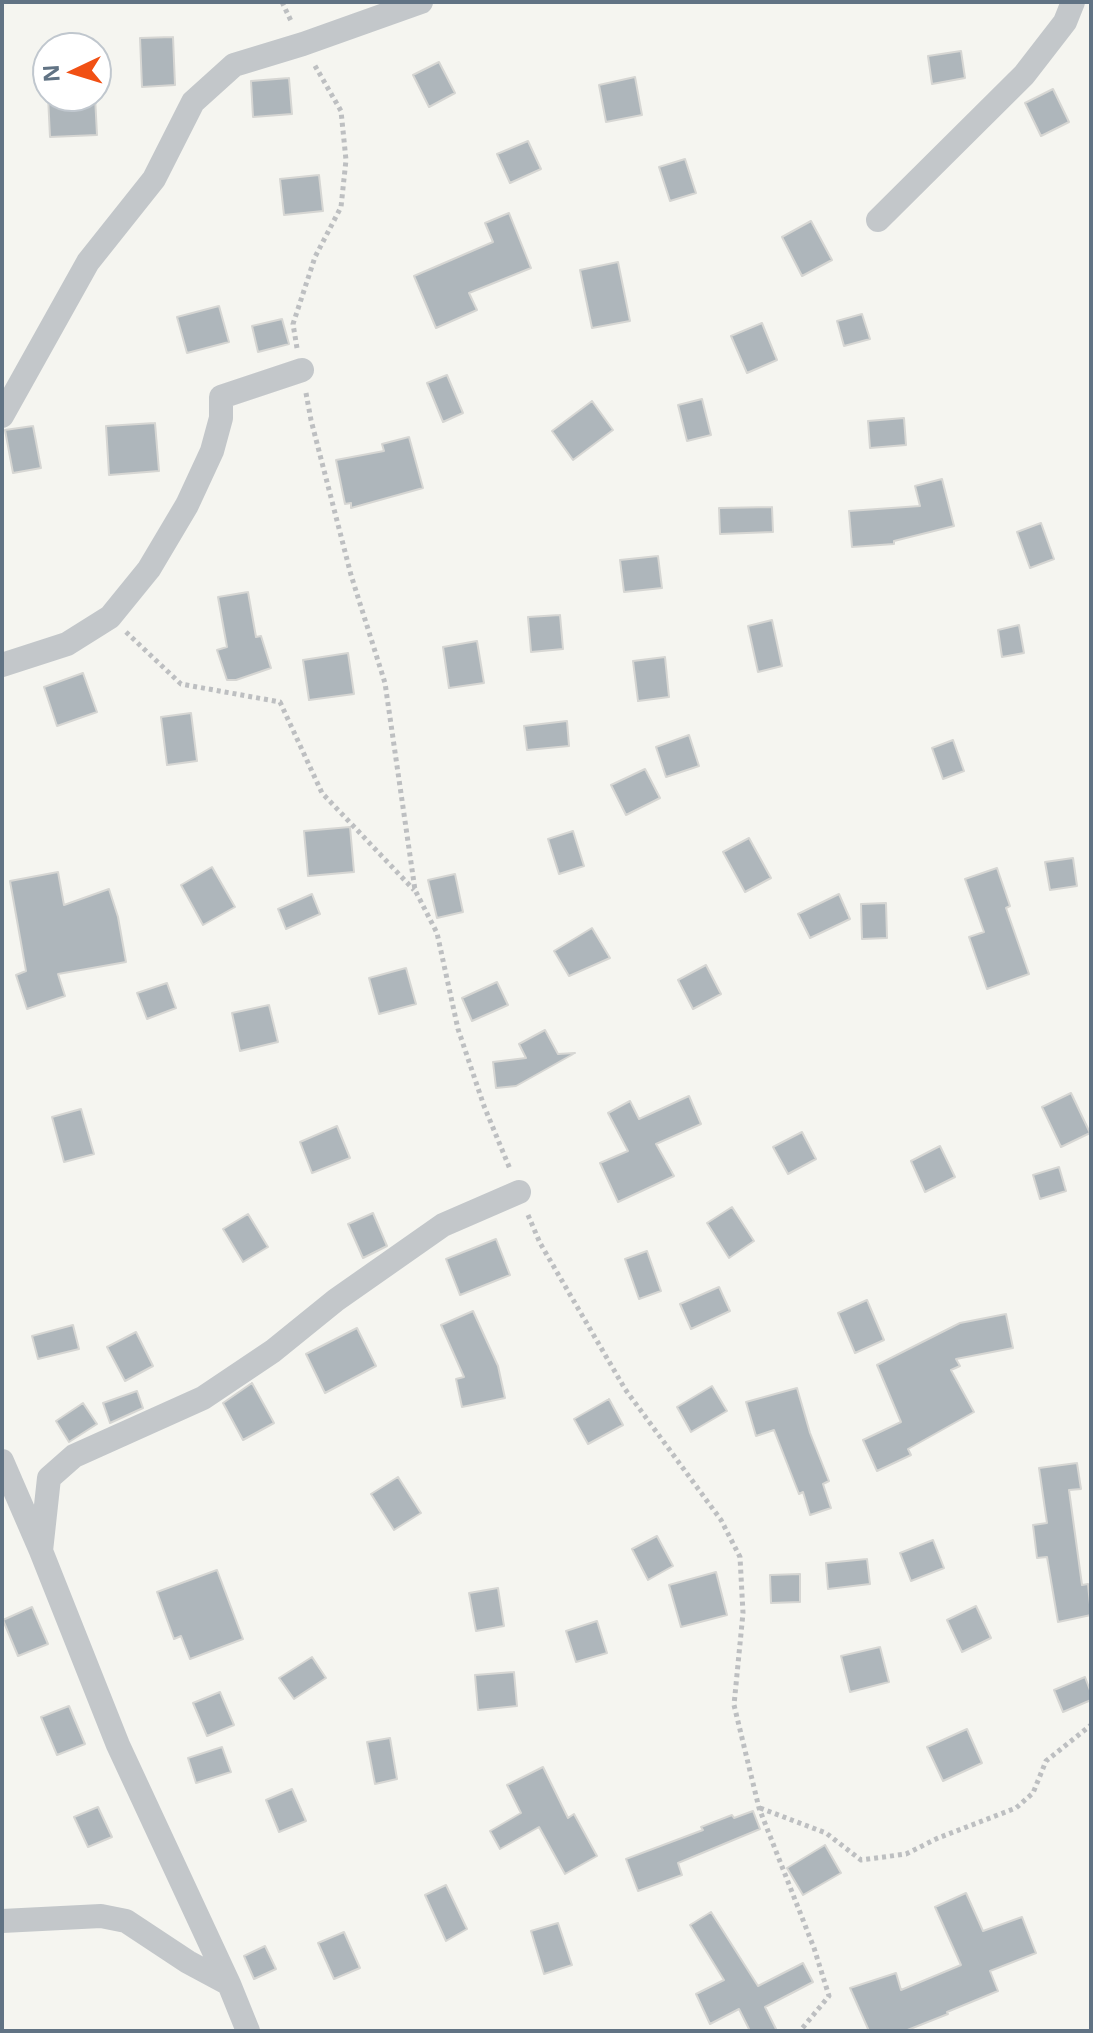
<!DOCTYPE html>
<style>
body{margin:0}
#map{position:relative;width:1093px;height:2033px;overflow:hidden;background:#f5f5f0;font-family:"Noto Sans",sans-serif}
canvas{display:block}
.frame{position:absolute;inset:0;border:4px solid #617384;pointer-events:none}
.north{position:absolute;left:32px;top:32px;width:80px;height:80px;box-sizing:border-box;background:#fff;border:2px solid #c0c7ce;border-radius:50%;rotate:266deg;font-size:22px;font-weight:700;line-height:32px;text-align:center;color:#617384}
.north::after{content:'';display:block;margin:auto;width:28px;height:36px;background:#f15014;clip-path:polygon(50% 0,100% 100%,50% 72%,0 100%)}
</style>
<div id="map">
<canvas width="1093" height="2033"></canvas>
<div class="frame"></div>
<div class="north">N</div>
</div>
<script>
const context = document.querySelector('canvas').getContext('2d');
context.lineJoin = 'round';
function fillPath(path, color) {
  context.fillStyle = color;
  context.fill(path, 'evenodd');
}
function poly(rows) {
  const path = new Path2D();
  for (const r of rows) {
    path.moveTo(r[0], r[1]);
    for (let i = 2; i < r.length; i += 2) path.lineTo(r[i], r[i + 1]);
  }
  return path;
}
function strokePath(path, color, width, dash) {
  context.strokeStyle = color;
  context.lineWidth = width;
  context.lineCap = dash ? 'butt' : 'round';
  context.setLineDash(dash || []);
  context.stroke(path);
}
const building = poly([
 [173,37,175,85,142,87,140,38,173,37],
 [961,51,965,78,932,84,928,56,961,51],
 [439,62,455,93,429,107,413,75,439,62],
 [635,77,642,115,606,122,599,85,635,77],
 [289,78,292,114,253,117,251,81,289,78],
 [1053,89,1069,122,1041,136,1025,103,1053,89],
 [48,96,95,96,97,135,50,137,48,96],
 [528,141,541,169,510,183,497,154,528,141],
 [685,159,696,193,670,201,659,167,685,159],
 [319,175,323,211,284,215,280,179,319,175],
 [509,213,531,268,469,293,477,310,436,328,414,276,493,242,485,223,509,213],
 [811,221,832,260,802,276,782,237,811,221],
 [618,262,630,321,592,328,580,270,618,262],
 [219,306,229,342,187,353,177,317,219,306],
 [862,314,870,339,844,346,837,321,862,314],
 [282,319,289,344,258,352,252,326,282,319],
 [762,323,777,360,747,373,731,336,762,323],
 [447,375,463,413,443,422,427,383,447,375],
 [702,399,711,435,687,441,678,405,702,399],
 [592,401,613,430,573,460,552,431,592,401],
 [904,418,906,445,870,448,868,421,904,418],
 [155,423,159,471,109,475,106,426,155,423],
 [33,426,41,468,13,473,5,430,33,426],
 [409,437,423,488,351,508,351,503,345,504,336,460,384,451,382,444,409,437],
 [942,479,954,526,894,541,894,544,852,547,849,511,920,506,915,486,942,479],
 [772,507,773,532,720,534,719,508,772,507],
 [1041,523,1054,559,1030,568,1017,532,1041,523],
 [658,556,662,588,624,592,620,560,658,556],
 [248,592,256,637,261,636,271,668,236,680,227,680,217,650,227,647,218,597,248,592],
 [560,615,563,649,531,652,528,617,560,615],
 [772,620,782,666,758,672,748,626,772,620],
 [1019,625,1024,653,1002,657,998,630,1019,625],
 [477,641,484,683,449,688,443,647,477,641],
 [348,653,354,694,309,700,303,660,348,653],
 [665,657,669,697,638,701,633,661,665,657],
 [83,673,97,712,57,726,44,687,83,673],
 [191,713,197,761,167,765,161,717,191,713],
 [567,721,569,746,527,750,524,726,567,721],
 [689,735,699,766,666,777,656,747,689,735],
 [953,740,964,771,943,779,932,748,953,740],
 [645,769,660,798,626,815,611,785,645,769],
 [350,827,354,872,308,876,304,831,350,827],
 [573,831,584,866,559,874,548,839,573,831],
 [749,838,771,878,745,892,723,852,749,838],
 [1073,858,1077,886,1050,890,1045,862,1073,858],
 [212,867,235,907,203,925,181,885,212,867],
 [997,868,1010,906,1006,908,1029,974,987,989,969,937,984,932,965,879,997,868],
 [58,872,64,905,109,889,118,917,126,962,58,974,65,996,27,1009,16,975,26,971,10,881,58,872],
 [455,874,463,912,437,918,428,880,455,874],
 [312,894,320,914,286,929,278,909,312,894],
 [839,894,850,919,810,938,798,914,839,894],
 [886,903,887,938,862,939,861,904,886,903],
 [592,928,610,958,569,976,554,951,592,928],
 [706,965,721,994,693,1009,678,980,706,965],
 [406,968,416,1004,379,1014,369,978,406,968],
 [497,982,508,1005,472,1021,462,998,497,982],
 [167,983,176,1008,147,1019,137,993,167,983],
 [269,1005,278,1042,240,1051,232,1013,269,1005],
 [545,1030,558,1054,575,1053,516,1086,496,1088,493,1062,526,1058,519,1044,545,1030],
 [1071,1093,1090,1133,1061,1147,1042,1107,1071,1093],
 [689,1096,701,1124,656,1144,674,1176,618,1202,600,1163,628,1151,608,1113,630,1101,639,1119,689,1096],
 [81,1109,94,1154,64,1162,52,1117,81,1109],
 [337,1126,350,1158,312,1173,300,1142,337,1126],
 [802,1132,816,1159,788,1174,773,1147,802,1132],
 [940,1146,955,1177,925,1192,911,1161,940,1146],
 [1059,1167,1066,1191,1040,1199,1033,1175,1059,1167],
 [732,1207,754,1241,729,1258,707,1223,732,1207],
 [373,1213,387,1246,363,1258,348,1224,373,1213],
 [248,1214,268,1247,243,1262,223,1229,248,1214],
 [496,1239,510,1275,460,1295,446,1259,496,1239],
 [647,1251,661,1291,639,1299,625,1259,647,1251],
 [719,1287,730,1311,691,1329,680,1304,719,1287],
 [867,1300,884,1340,855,1353,838,1313,867,1300],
 [473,1311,498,1366,505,1398,462,1407,456,1379,464,1377,441,1325,473,1311],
 [1006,1314,1013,1348,956,1359,960,1366,951,1370,974,1412,908,1449,911,1455,877,1471,863,1440,901,1422,877,1365,960,1323,1006,1314],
 [73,1325,79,1349,38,1359,32,1336,73,1325],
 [357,1328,376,1366,325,1393,306,1354,357,1328],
 [136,1332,153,1366,125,1381,107,1347,136,1332],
 [252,1383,274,1423,243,1440,223,1403,252,1383],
 [712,1386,727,1411,691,1432,677,1407,712,1386],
 [797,1388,810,1433,829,1481,823,1484,831,1508,810,1515,803,1492,799,1494,774,1430,756,1436,746,1402,797,1388],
 [137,1391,143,1408,110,1423,103,1403,137,1391],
 [609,1399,623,1425,588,1444,574,1419,609,1399],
 [83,1403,97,1424,69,1442,56,1421,83,1403],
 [1077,1463,1081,1489,1069,1490,1082,1585,1088,1584,1091,1615,1058,1622,1047,1557,1037,1558,1033,1525,1047,1523,1039,1468,1077,1463],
 [398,1477,421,1513,394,1530,371,1494,398,1477],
 [657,1536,673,1566,648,1580,632,1549,657,1536],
 [933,1540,944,1568,911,1581,900,1553,933,1540],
 [867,1559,870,1584,828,1589,826,1563,867,1559],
 [217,1570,243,1639,190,1659,181,1636,174,1639,157,1592,217,1570],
 [716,1572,727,1615,681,1627,669,1585,716,1572],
 [800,1574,800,1602,771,1603,770,1575,800,1574],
 [498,1588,504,1626,476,1631,469,1593,498,1588],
 [976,1606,991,1638,962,1652,947,1620,976,1606],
 [32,1607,48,1644,18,1656,3,1620,32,1607],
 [597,1621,607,1653,576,1662,566,1631,597,1621],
 [880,1647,889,1682,850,1692,841,1656,880,1647],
 [312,1657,326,1678,294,1699,279,1678,312,1657],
 [514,1672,517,1706,478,1710,475,1675,514,1672],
 [1085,1677,1091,1693,1091,1700,1063,1712,1054,1690,1085,1677],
 [220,1692,234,1725,207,1736,193,1703,220,1692],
 [69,1706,85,1744,57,1755,41,1717,69,1706],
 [967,1729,982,1763,943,1781,927,1747,967,1729],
 [390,1738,397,1779,375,1784,367,1742,390,1738],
 [222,1747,231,1772,196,1783,188,1758,222,1747],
 [543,1767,568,1818,574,1814,597,1856,565,1874,539,1827,500,1849,490,1831,521,1813,507,1785,543,1767],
 [292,1789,306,1821,279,1832,266,1800,292,1789],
 [98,1807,112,1837,88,1847,74,1817,98,1807],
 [753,1811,760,1829,678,1863,682,1875,638,1891,626,1859,703,1830,701,1827,732,1815,734,1818,753,1811],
 [825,1845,841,1873,803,1895,787,1868,825,1845],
 [446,1885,467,1929,446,1941,425,1895,446,1885],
 [966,1893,983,1931,1022,1917,1036,1953,990,1971,998,1991,947,2012,948,2014,905,2031,869,2031,850,1988,896,1973,901,1990,961,1965,935,1907,966,1893],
 [711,1912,758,1986,803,1963,813,1982,765,2007,777,2031,750,2031,739,2009,710,2024,696,1994,724,1980,690,1925,711,1912],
 [558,1923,572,1965,544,1974,531,1931,558,1923],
 [344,1932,360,1968,334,1979,318,1943,344,1932],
 [265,1946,276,1969,254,1979,244,1956,265,1946]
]);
fillPath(building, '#aeb6bb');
strokePath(building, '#d6d6d3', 2);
strokePath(poly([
 [282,2,292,23],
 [297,348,293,324,315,257,341,207,346,160,341,111,314,64],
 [306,393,311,420,351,575,385,683,415,890,437,933,458,1029,484,1106,510,1169],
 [126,632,181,684,280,702,322,793,414,890],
 [528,1215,540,1243,625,1389,721,1520,740,1557,743,1613,734,1705,759,1808,814,1948,829,1996,800,2031],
 [760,1808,826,1833,861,1860,906,1854,938,1838,1016,1808,1033,1793,1046,1761,1091,1725]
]), '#bdbfc1', 5, [4, 4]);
strokePath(poly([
 [878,220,1024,75,1065,22,1073,2],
 [2,416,88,262,154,179,193,102,234,65,303,44,421,2],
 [2,665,67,644,110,617,149,569,187,505,212,451,221,418,221,397,302,370],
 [2,1461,41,1551,118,1745,229,1984,248,2031],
 [41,1551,49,1478,74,1456,203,1398,273,1351,336,1300,443,1225,519,1192],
 [2,1921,101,1916,126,1921,188,1962,229,1984]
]), '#c3c7ca', 24);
</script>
